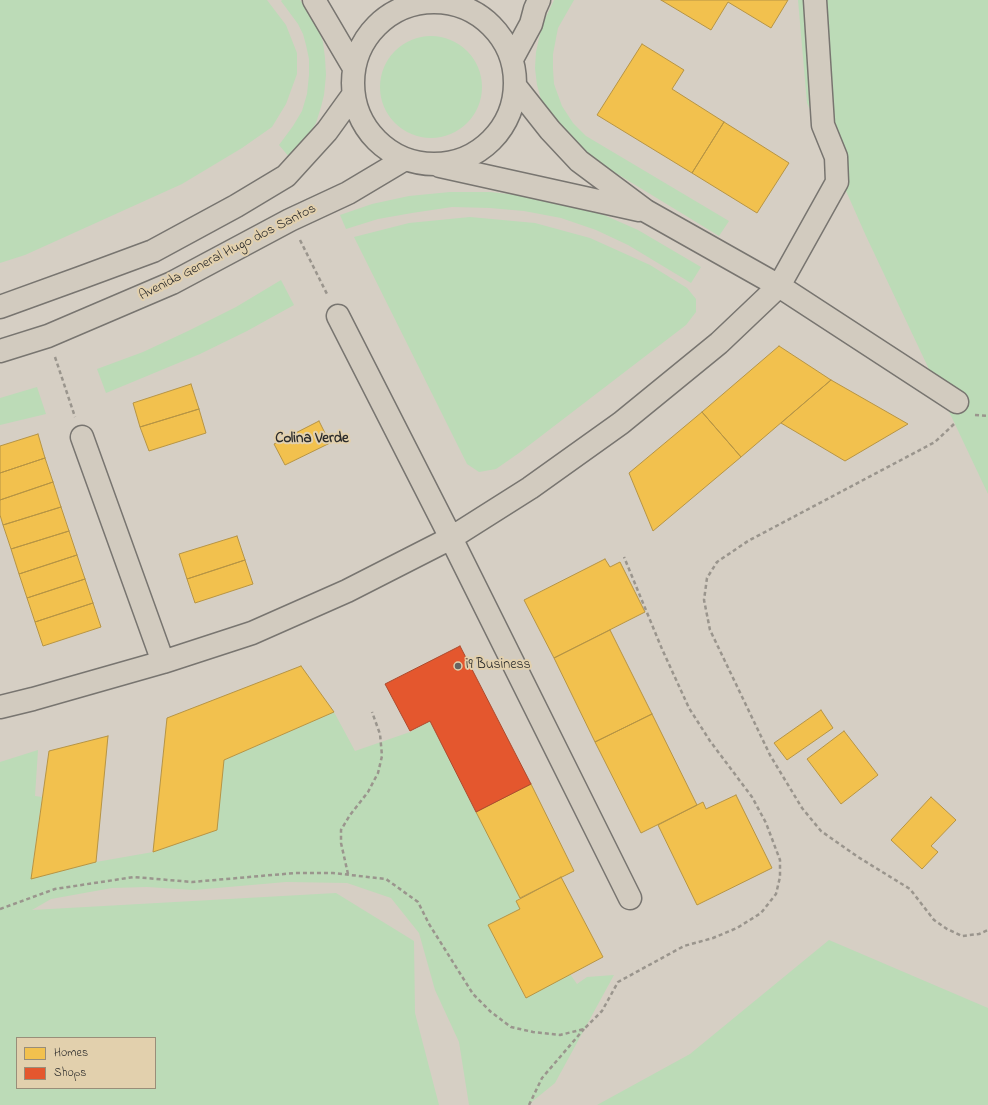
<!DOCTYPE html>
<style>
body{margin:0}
#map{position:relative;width:988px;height:1105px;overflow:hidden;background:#d6cfc4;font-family:"Indie Flower",sans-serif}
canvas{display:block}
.legend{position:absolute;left:16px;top:1037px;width:140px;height:52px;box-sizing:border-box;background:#e2d0ad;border:1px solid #998e79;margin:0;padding:5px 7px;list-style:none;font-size:12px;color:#2b2b2b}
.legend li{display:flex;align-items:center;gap:8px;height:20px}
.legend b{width:20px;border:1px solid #998e79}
</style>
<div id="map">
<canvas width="988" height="1105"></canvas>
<ul class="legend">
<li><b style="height:11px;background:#f2c14e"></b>Homes</li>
<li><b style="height:11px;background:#e4572e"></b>Shops</li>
</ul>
</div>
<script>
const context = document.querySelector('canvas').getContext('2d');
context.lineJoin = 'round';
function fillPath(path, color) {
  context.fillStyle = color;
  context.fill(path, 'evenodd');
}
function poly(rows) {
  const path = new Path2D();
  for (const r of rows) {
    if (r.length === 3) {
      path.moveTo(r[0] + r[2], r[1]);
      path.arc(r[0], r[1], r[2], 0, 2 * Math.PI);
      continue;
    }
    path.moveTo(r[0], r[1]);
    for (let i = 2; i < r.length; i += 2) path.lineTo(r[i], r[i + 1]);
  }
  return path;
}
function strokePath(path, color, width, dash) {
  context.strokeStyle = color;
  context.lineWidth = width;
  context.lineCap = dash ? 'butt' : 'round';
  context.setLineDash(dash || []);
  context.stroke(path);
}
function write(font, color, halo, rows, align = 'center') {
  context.font = font + ' "Indie Flower",sans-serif';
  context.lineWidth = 4;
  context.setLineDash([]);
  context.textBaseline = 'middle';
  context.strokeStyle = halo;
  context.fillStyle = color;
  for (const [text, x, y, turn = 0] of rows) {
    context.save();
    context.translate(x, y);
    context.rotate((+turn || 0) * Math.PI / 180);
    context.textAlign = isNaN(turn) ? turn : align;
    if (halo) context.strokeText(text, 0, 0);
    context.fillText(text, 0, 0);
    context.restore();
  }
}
fillPath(poly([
 [0,0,267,0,286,25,297,53,297,74,286,104,272,127,242,148,182,184,25,255,0,263],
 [282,0,300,0,312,15,318,28,323,42,325,58,326,75,324,95,321,107,316,123,305,140,290,158,279,145,293,126,302,111,307,94,309,75,309,59,306,45,303,34,298,24,281,1],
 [554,0,574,0,558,28,553,54,553,69,554,84,562,106,573,123,586,136,729,221,719,236,573,147,542,103,537,85,535,68,536,52,542,25],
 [798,0,988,0,988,494,866,236,807,103],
 [431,87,51],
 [450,192,490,192,528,196,566,203,604,215,638,230,701,267,691,283,628,245,596,230,561,218,524,211,490,208,452,207,412,213,378,219,346,229,340,215,372,204,409,196],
 [470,217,535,223,590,238,650,265,687,288,696,299,696,312,686,325,519,453,496,469,479,472,467,464,354,237,409,223],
 [281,280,294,305,247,331,200,354,106,393,97,369,143,352,188,331,236,307],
 [37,387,46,414,0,425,0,398],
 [334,712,355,751,410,732,430,721,520,898,516,901,520,909,488,925,525,997,570,974,577,984,587,977,614,975,555,1083,528,1105,469,1105,459,1042,435,990,419,933,391,898,347,883,286,882,194,890,147,887,112,888,51,899,32,910,336,893,414,941,415,1013,439,1105,0,1105,0,762,38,750,35,796,42,797,31,878,96,862,153,852,217,830,224,760],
 [17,1038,155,1038,155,1088,17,1088],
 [829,940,988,1008,988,1105,597,1105,690,1054]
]), '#bcdbb7');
const homes = poly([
 [661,0,788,0,771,28,728,2,711,30,661,0],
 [642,44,684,70,672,89,724,122,692,173,597,115,642,44],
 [724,122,789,163,757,213,692,173,724,122],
 [779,346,831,380,741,457,702,412,779,346],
 [831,380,908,424,845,461,781,423,831,380],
 [191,384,199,409,140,427,133,403,191,384],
 [199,409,206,433,149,451,140,427,199,409],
 [702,412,741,457,653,531,629,473,702,412],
 [319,421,330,443,285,465,274,444,319,421],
 [38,434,45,458,0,473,0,446,38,434],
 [45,458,53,482,0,500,0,473,45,458],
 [53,482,61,507,3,525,0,515,0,500,53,482],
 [61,507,69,531,11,549,3,525,61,507],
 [69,531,77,555,19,574,11,549,69,531],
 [237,536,245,560,187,579,179,554,237,536],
 [77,555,85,579,27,598,19,574,77,555],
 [605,559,610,567,620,562,645,612,554,658,524,600,605,559],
 [245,560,253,584,195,603,187,579,245,560],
 [85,579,93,603,35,622,27,598,85,579],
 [93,603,101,627,43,646,35,622,93,603],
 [610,630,652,714,595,742,554,658,610,630],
 [301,666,334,712,224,760,217,830,153,852,167,718,301,666],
 [821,710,833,728,787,760,774,743,821,710],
 [652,714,697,805,641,833,595,742,652,714],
 [844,731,878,775,841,804,807,759,844,731],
 [108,736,96,862,31,879,49,751,108,736],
 [531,784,574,871,520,898,476,812,531,784],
 [736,795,772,868,697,905,658,825,703,802,706,809,736,795],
 [931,797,956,820,931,846,938,852,922,869,891,840,931,797],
 [561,877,603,957,526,998,488,925,520,909,516,901,561,877]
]);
fillPath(homes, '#f2c14e');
strokePath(homes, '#b69444', 1);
const shops = poly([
 [460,646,531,784,476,812,430,721,410,731,385,684,460,646]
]);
fillPath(shops, '#e4572e');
strokePath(shops, '#ac4a2d', 1);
const minor = poly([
 [314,0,354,68],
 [434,83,81],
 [512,59,531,24,535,9,539,0],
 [516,87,550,130,579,161,646,211,779,286,957,402],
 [440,166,639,210],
 [0,307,80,278,153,251,236,206,286,176,327,131,353,95],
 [338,316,451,538,630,898],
 [0,351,48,336,172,283,290,220,348,193,405,159],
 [82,437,163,662],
 [0,707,33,699,163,662,252,633,347,591,451,538,530,488,621,423,719,343,779,286,837,182,836,157,823,125,815,0]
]);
strokePath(minor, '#787570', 25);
strokePath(poly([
 [300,240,328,296],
 [55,357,75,417],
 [975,415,988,416],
 [954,424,935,442,748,541,717,562,707,578,704,600,710,630,770,755,802,808,821,831,858,857,910,889,934,920,947,929,962,936,979,934,988,930],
 [348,874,341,843,341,830,350,815,368,792,378,773,382,756,380,734,372,712],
 [0,909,55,889,134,877,192,882,295,873,333,873,386,879,418,902,429,924,473,994,491,1012,511,1027,533,1032,560,1035,584,1029,602,1011,618,982,684,946,713,938,737,928,761,913,776,894,780,877,780,860,766,823,752,797,710,741,689,708,662,649,624,557],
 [529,1105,542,1078,584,1029]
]), '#9a958d', 2.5, [4, 3]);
strokePath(minor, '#d2cbbf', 22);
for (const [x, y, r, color] of [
 [458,666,4,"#676461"]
]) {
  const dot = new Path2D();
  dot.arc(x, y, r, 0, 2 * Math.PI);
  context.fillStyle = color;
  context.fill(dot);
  strokePath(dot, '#e2d0ad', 1.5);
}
write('14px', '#2b2b2b', '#e2d0ad', [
 ["Avenida General Hugo dos Santos",228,253,-27]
]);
write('14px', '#2b2b2b', '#e2d0ad', [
 ["i9 Business",466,666]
], 'left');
write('bold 15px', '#2b2b2b', '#e2d0ad', [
 ["Colina Verde",312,440]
]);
</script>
